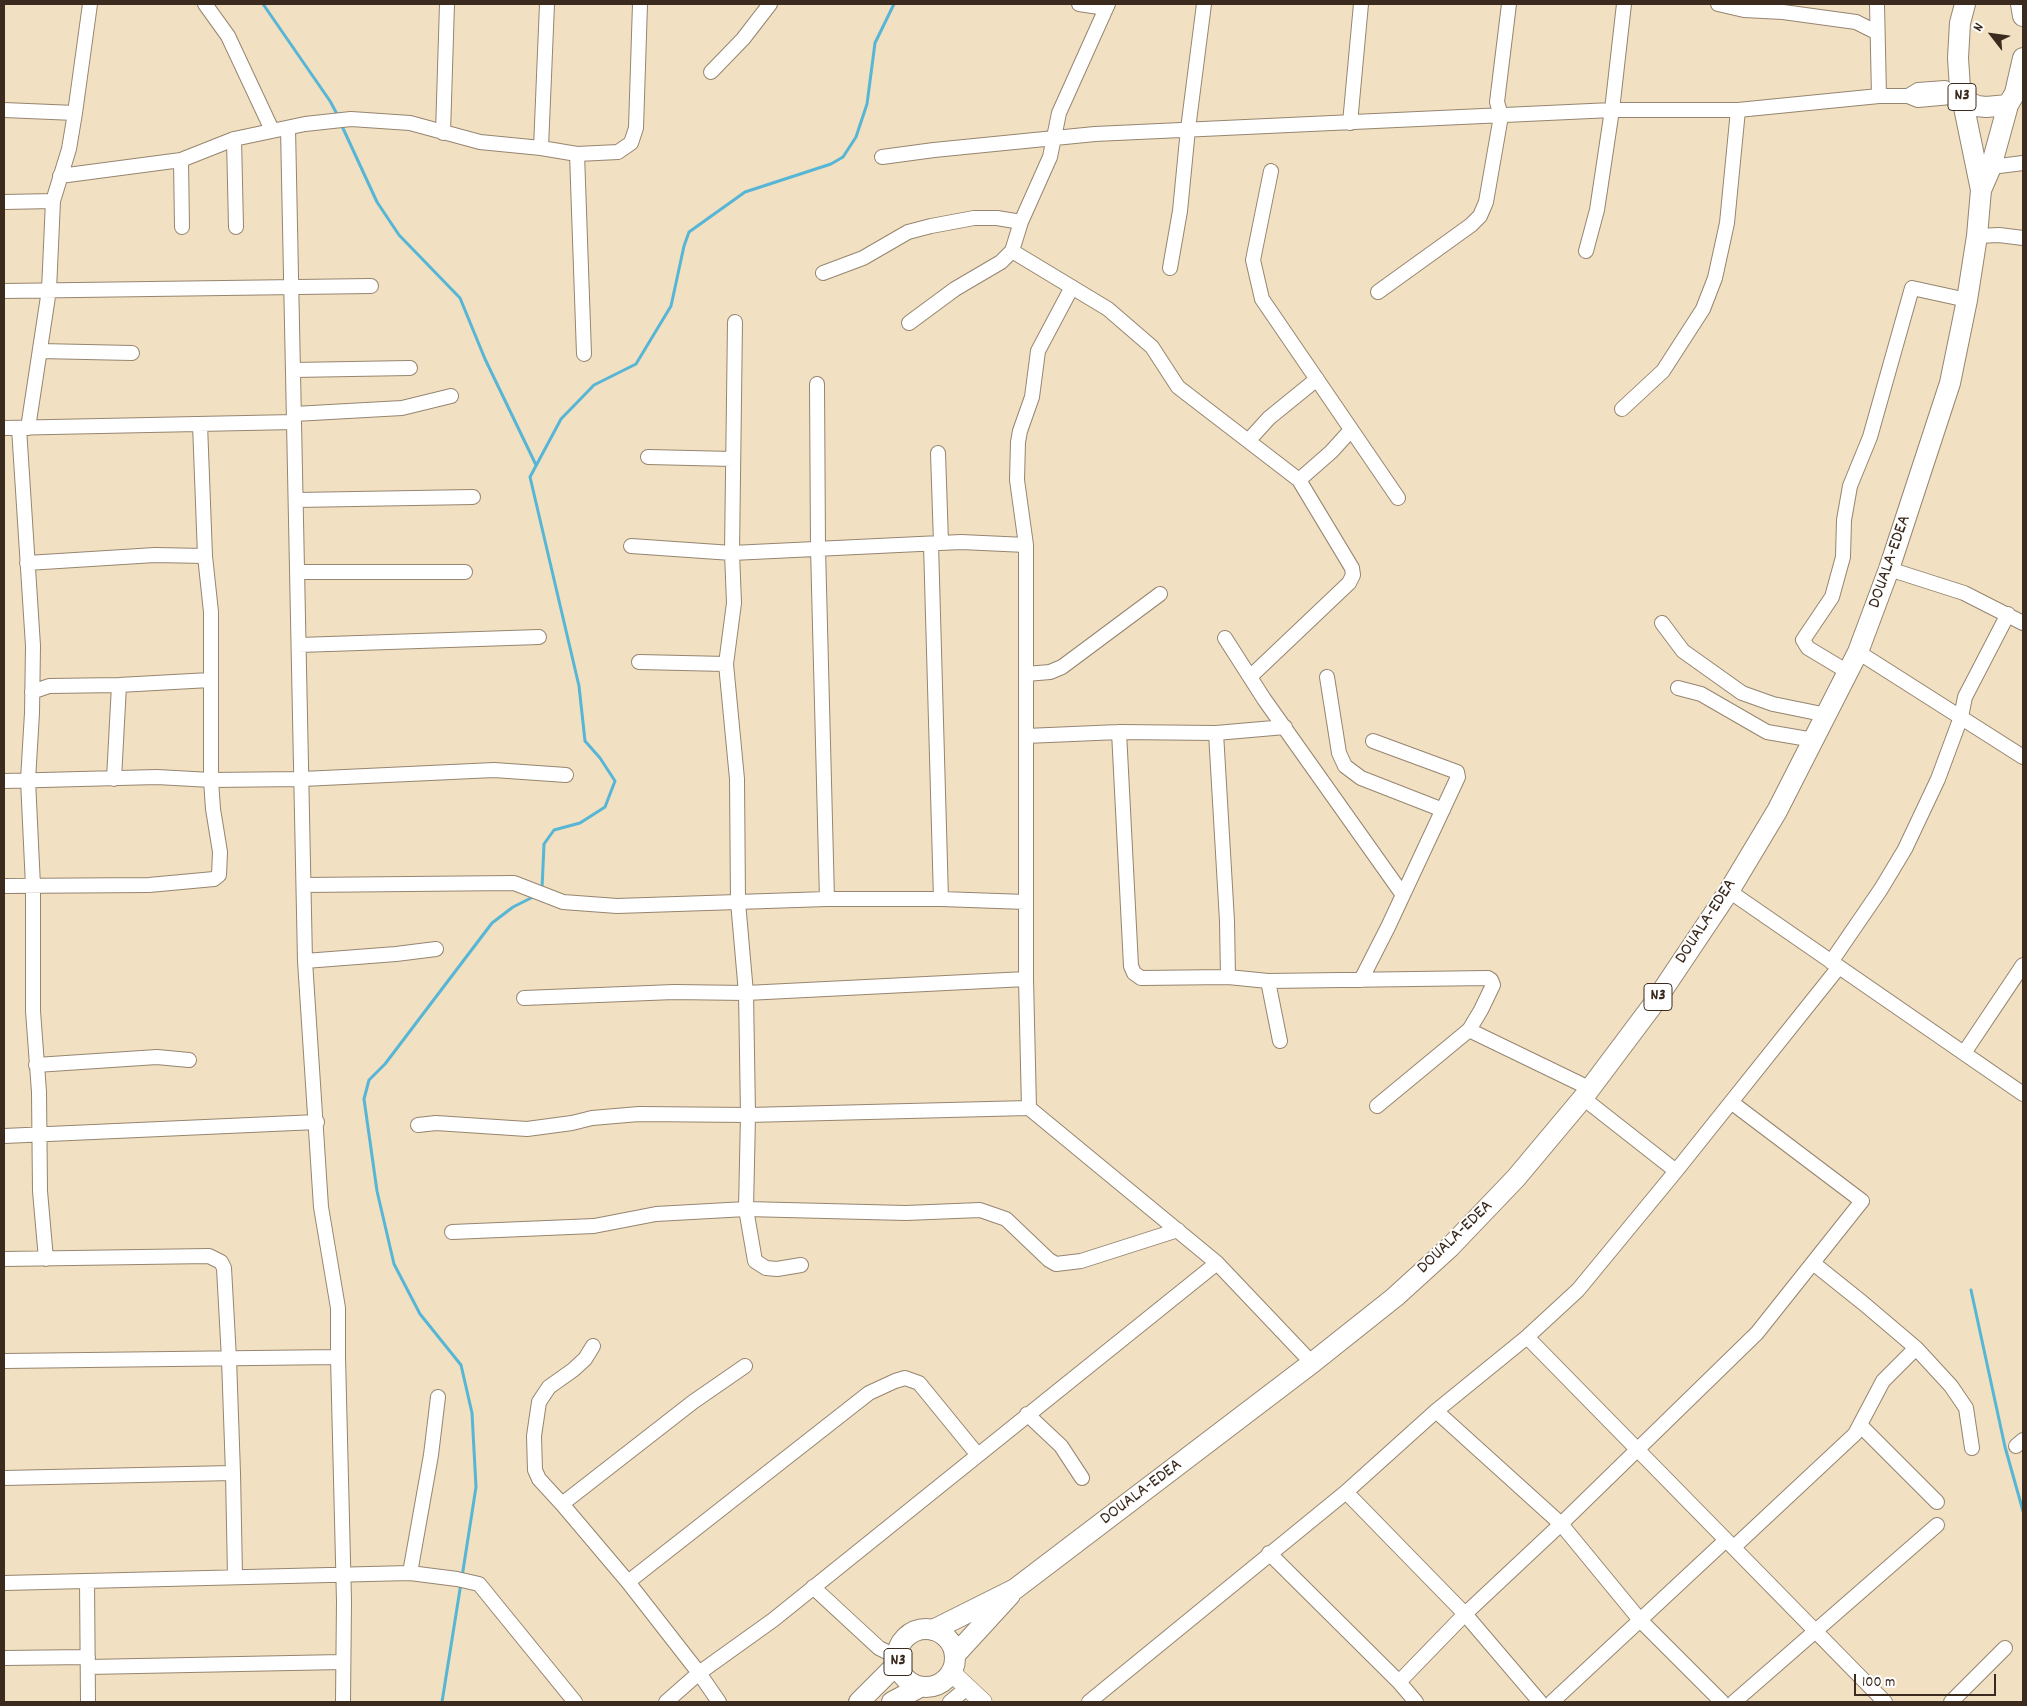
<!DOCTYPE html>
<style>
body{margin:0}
#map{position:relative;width:2027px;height:1706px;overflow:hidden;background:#f1e0c1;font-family:Dekko,sans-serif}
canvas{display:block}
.frame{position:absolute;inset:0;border:5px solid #3b2a1e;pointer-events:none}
.north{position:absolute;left:1967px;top:10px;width:50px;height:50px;-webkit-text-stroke:4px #fff;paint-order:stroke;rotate:300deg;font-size:14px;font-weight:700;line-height:20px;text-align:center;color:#3b2a1e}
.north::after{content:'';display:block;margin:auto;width:18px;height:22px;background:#3b2a1e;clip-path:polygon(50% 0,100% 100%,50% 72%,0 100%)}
.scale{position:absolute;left:1854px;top:1674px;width:142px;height:22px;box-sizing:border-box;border:2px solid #3b2a1e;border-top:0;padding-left:6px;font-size:15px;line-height:18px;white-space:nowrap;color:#3b2a1e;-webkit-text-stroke:4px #fff;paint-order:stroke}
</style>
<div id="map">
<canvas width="2027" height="1706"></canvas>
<div class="frame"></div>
<div class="north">N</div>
<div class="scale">100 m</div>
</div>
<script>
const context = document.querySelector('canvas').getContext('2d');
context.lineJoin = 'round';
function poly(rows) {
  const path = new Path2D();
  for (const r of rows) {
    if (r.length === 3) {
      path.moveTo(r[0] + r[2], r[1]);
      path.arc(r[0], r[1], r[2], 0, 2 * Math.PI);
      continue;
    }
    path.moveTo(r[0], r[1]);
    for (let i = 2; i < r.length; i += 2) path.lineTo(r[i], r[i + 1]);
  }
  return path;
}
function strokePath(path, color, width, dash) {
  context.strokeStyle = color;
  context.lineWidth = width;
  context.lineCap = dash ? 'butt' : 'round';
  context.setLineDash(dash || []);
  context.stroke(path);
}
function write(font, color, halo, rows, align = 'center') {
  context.font = font + ' Dekko,sans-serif';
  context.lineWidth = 4;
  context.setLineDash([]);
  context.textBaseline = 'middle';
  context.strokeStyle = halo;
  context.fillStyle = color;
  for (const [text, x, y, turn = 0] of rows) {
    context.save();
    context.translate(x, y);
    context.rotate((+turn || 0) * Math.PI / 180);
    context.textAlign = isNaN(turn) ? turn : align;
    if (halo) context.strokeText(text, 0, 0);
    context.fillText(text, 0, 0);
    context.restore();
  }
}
strokePath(poly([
 [263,4,330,101,338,116],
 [341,124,377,202,399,235,460,298,485,359,536,465],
 [542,889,544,844,554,830,580,823,605,807,615,781,600,758,585,741,579,686,530,477,561,419,594,385,636,364,671,306,684,246,689,232,745,192,831,164,843,157,856,137,867,104,875,43,894,4],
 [1971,1290,2005,1447,2023,1511],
 [462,1577,476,1487,472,1413,461,1365,420,1314,394,1264,377,1191,364,1099,369,1080,385,1064,492,923,513,907,537,895],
 [442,1702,461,1583]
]), '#57b6d5', 3);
const minor = poly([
 [205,4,228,36,272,130],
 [1079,4,1106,8],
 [1718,4,1744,10,1783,12,1856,22,1876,32],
 [1877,4,1879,96],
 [711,72,743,39,770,4],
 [1908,96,1918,90,1945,88],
 [4,110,75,113,90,4],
 [1350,123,1361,4],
 [288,128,305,961,321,1207,338,1308,338,1357,344,1601,343,1702],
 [443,133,447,4],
 [234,139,236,227],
 [541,148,547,4],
 [577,154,584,354],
 [882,157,934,150,1095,134,1612,110,1738,110,1879,96,1908,96,1918,100,1962,96],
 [181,160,182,227],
 [1991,167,2023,163],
 [1271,171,1253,260,1262,299,1398,498],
 [60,176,181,160,234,139,305,124,351,119,410,123,480,142,541,148,577,154,618,152,631,143,636,128,640,4],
 [4,202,53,201],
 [1977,236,1999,235,2023,238],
 [1012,251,1108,309,1152,347,1178,387,1299,480,1352,568,1353,575,1349,583,1250,677],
 [1586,251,1597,210,1612,110,1624,4],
 [1170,268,1180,211,1188,129,1204,4],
 [823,273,863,258,908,232,931,226,974,218,997,218,1021,222],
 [4,291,371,286],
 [1378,292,1471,225,1480,216,1486,202,1501,116,1497,102,1509,4],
 [735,322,732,553,734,603,726,664,737,779,738,902,746,993,748,1115,746,1209,755,1261,766,1268,777,1269,801,1265],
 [909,323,955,289,1001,262,1012,251,1021,222,1050,157,1059,113,1108,4],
 [40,351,132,353],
 [293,370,410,368],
 [817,384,818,548,827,899],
 [1622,409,1663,371,1703,309,1715,278,1727,223,1738,110],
 [294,414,402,408,451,396],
 [4,428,294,422],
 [19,428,33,646,32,713,28,780,33,886,33,1011,39,1092,40,1191,46,1259],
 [28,428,49,290,53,201,69,149,75,113],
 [1249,440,1269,418,1317,379],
 [938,453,941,543],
 [648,457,733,459],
 [1299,480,1331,452,1351,430],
 [296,500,473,497],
 [931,544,941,899],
 [631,546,732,553,961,542,1026,545],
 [27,563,155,555,205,556],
 [1889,569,1964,593,2023,623],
 [298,572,465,572],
 [1662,623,1683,651,1742,693,1773,704,1827,715],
 [1225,638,1264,699,1403,895],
 [299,645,539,637],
 [1858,652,2023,757],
 [639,662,726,664],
 [1848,672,1808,648,1803,640,1832,597,1843,557,1844,520,1850,486,1870,437,1912,288,1967,300],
 [1026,674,1050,672,1062,667,1160,594],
 [1327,677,1339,753,1345,766,1361,778,1443,810],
 [1678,688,1701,694,1767,732,1814,740],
 [32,692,49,686,119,685,210,680],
 [1119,732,1131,966,1134,973,1141,978,1228,977,1268,981,1488,978,1491,980,1493,985,1481,1010,1469,1030,1377,1106],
 [1216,733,1227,921,1228,977],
 [1026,736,1119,732,1216,733,1285,727],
 [114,779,119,685],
 [4,781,157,777,211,780,302,779,494,770,566,775],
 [304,885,514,883,563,902,617,906,827,899,941,899,1026,902],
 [4,886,149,885,214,879,219,875,220,852,213,809,211,780,211,612,205,556,200,424],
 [1729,891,2023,1094],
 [305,961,396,954,436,949],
 [1831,962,1881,889,1905,849,1938,779,1961,717,1965,697,2008,614],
 [1361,980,1388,927,1458,777,1457,772,1373,741],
 [1268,981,1280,1041],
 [524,998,674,992,746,993,1026,979],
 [1469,1030,1589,1088],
 [1964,1053,2023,965],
 [36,1065,157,1057,189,1060],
 [1583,1098,1676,1171],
 [1029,1108,1026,979,1026,545,1017,480,1018,442,1020,431,1032,397,1038,351,1072,287],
 [418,1125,436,1123,527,1129,572,1123,592,1118,639,1114,748,1115,1029,1108,1217,1263,1312,1363],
 [4,1136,317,1122],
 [452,1232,594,1226,656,1214,746,1209,906,1213,980,1210,1006,1219,1049,1260,1056,1264,1081,1261,1178,1230],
 [4,1259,209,1256,221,1262,224,1268,229,1359,233,1473,235,1576],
 [1813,1263,1863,1303,1916,1348,1951,1386,1966,1408,1972,1448],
 [1527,1337,1885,1702],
 [593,1346,585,1359,573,1370,549,1387,539,1402,534,1436,535,1470,539,1479,562,1504,628,1582,699,1673,719,1702],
 [4,1361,338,1357],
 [1436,1411,1561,1524,1640,1620,1722,1702],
 [1027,1414,1061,1446,1082,1478],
 [1860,1425,1937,1502],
 [2016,1446,2023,1440],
 [4,1478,233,1473],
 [1346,1492,1465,1614,1540,1702],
 [562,1504,693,1402,745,1366],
 [1734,1547,1855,1434,1883,1381,1916,1348],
 [1269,1553,1399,1682,1416,1702],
 [410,1573,431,1455,438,1397],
 [87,1581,88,1702],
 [628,1582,869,1393,895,1381,905,1378,919,1383,977,1454],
 [4,1583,410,1573,457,1579,479,1584,575,1702],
 [813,1587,879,1648,897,1657],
 [4,1658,88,1657],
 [88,1667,342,1662],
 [1399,1682,1465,1614,1561,1524,1757,1333,1862,1201,1731,1102],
 [666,1702,699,1673,773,1620,1217,1263],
 [950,1702,967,1688],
 [1089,1702,1346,1492,1436,1411,1527,1337,1578,1290,1676,1171,1839,967],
 [1552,1702,1726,1540],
 [1734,1702,1937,1525],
 [1951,1702,2005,1648]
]);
const major = poly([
 [951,1672,983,1702]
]);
const highway = poly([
 [2021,4,2023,16],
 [1962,96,1969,102,1977,106,1986,107,2008,105],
 [1981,190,1991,167,2008,105,2015,93,2023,58],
 [926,1658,29],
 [933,1630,1015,1589,1312,1363,1395,1297,1450,1247,1516,1178,1583,1098,1652,1006,1729,891,1777,811,1858,652,1889,569,1950,383,1967,300,1977,236,1981,190,1960,88,1958,58,1960,23,1965,4],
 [955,1655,1010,1595],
 [859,1702,898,1663],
 [892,1702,920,1687]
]);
strokePath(minor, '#968570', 16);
strokePath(major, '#968570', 19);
strokePath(highway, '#968570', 22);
strokePath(minor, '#fff', 14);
strokePath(major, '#fff', 18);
strokePath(highway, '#fff', 20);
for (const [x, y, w] of [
 [1962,97,28],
 [1658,997,28],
 [898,1662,28]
]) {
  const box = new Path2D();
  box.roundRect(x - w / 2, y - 13.5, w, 27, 4);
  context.fillStyle = '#fff';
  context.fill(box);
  strokePath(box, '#3b2a1e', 1);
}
write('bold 16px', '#3b2a1e', null, [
 ["N3",1962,97],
 ["N3",1658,997],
 ["N3",898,1662]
]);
write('18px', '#3b2a1e', '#fff', [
 ["DOUALA-EDEA",1891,562,-71],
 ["DOUALA-EDEA",1707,922,-57],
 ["DOUALA-EDEA",1456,1238,-44],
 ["DOUALA-EDEA",1142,1493,-37]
]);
</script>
